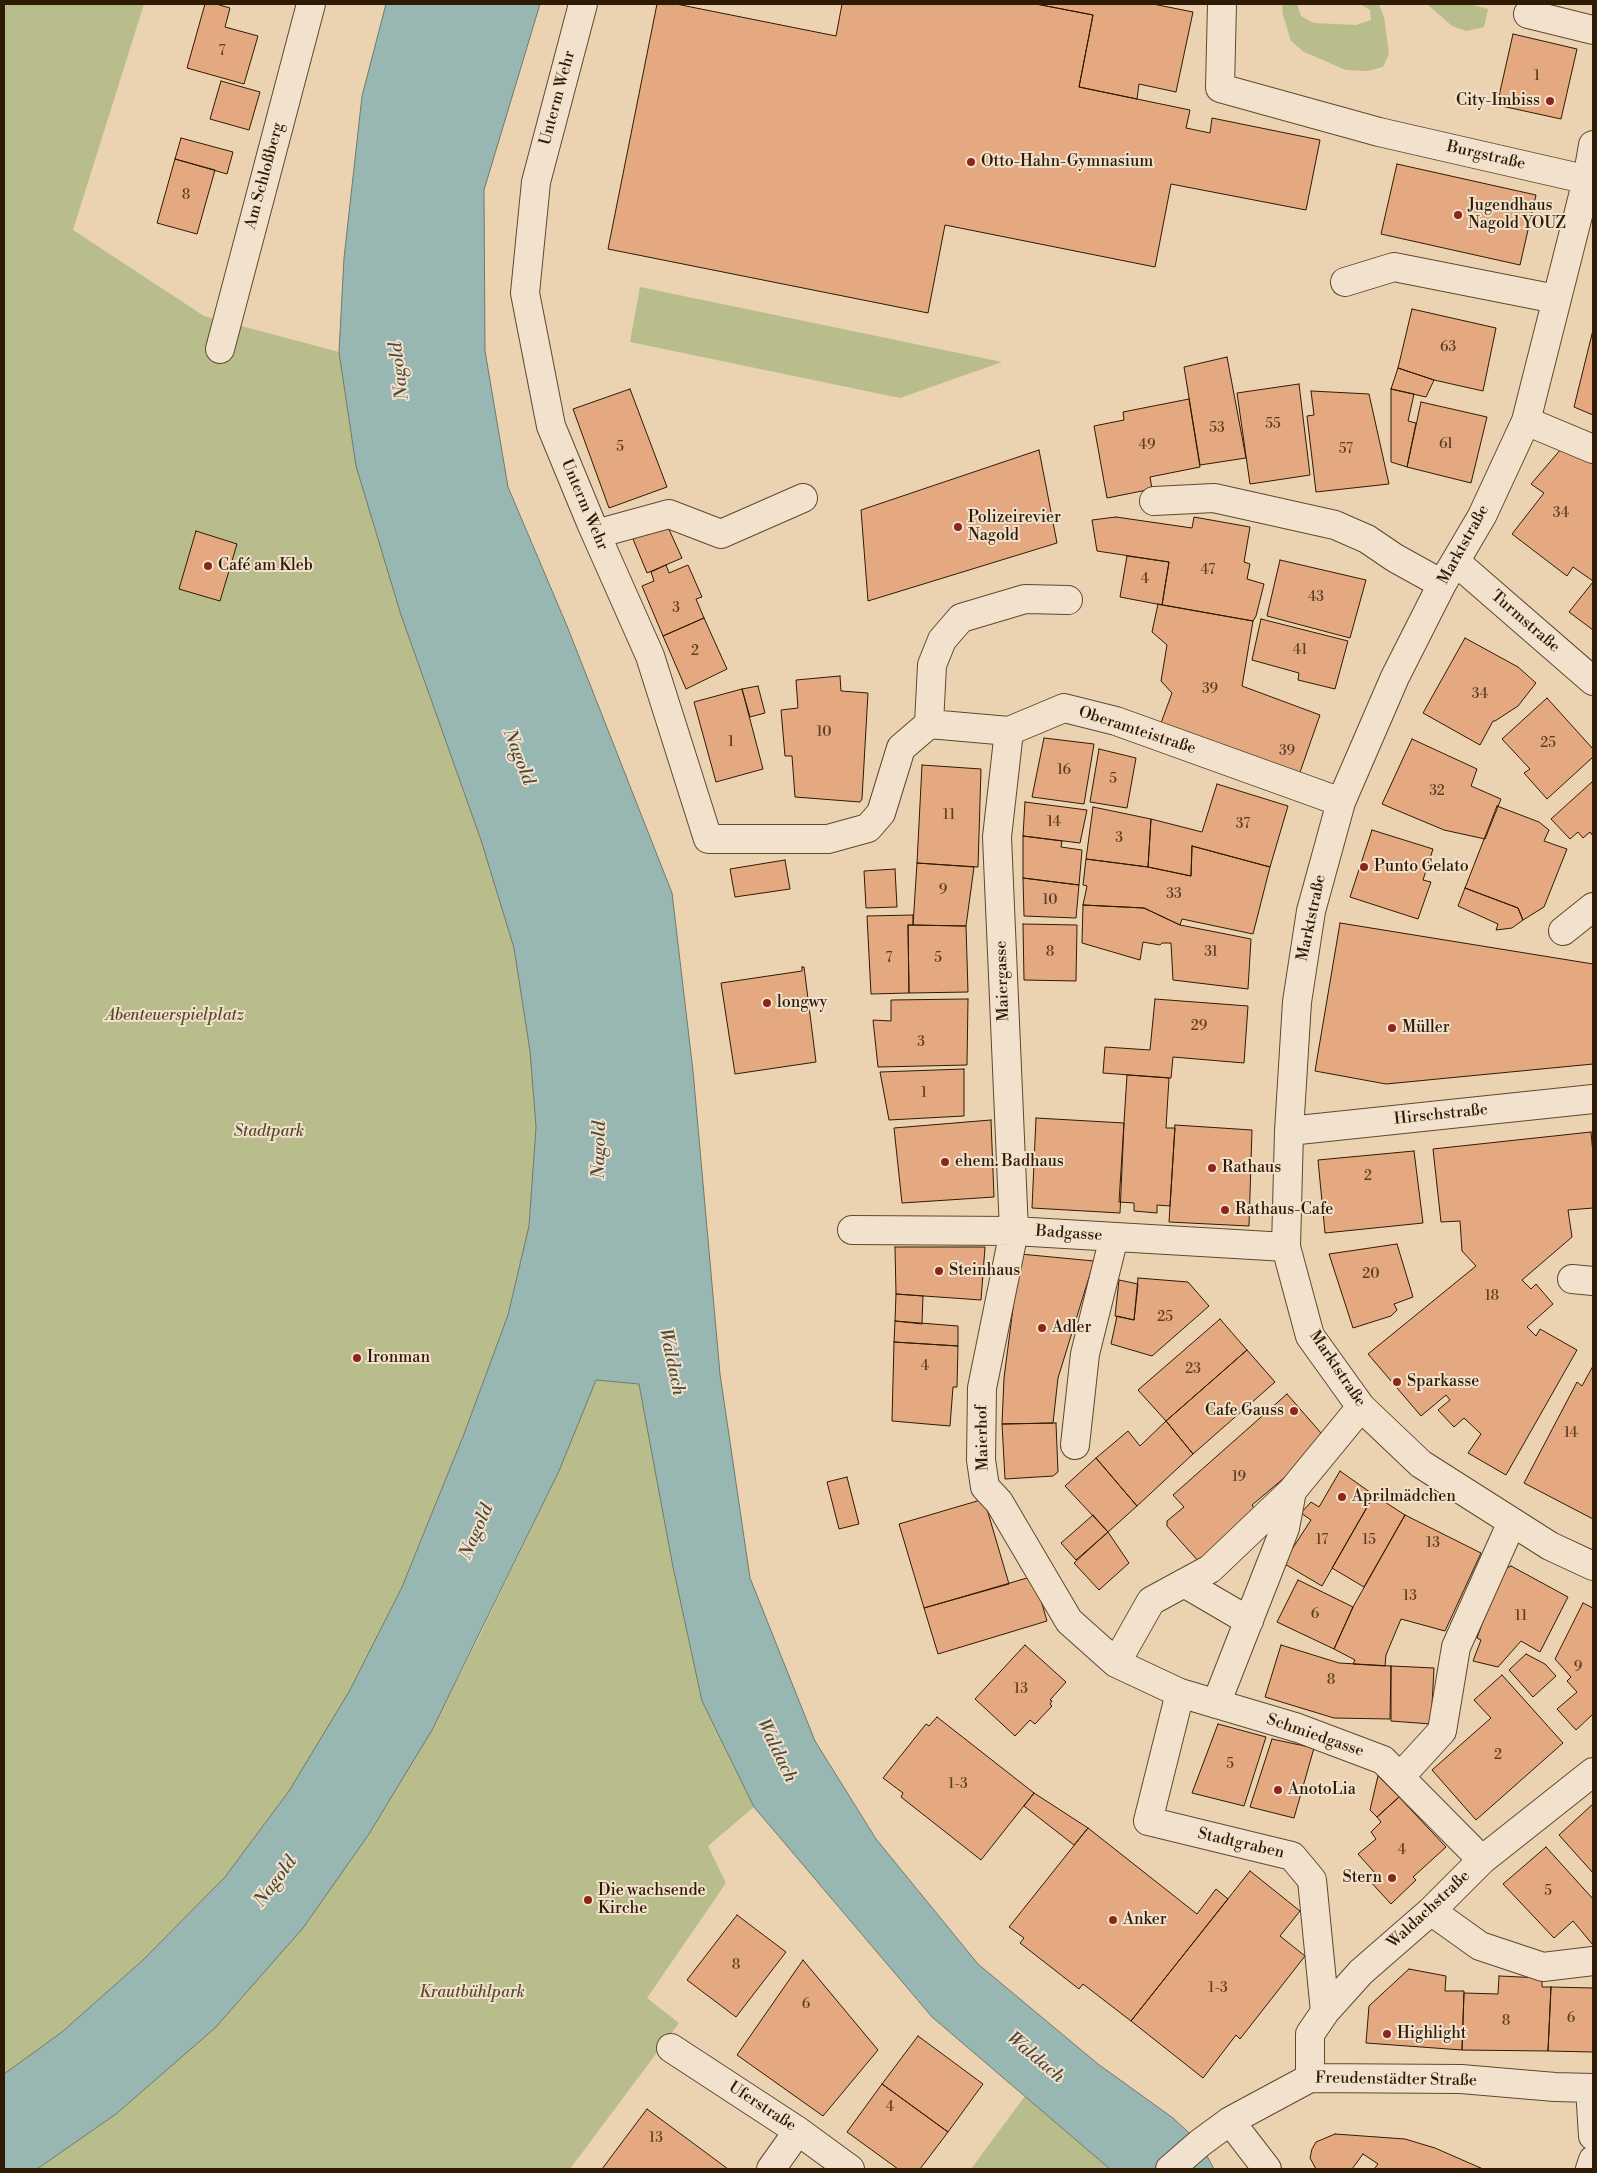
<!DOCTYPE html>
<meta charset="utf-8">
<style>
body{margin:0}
#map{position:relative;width:1597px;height:2173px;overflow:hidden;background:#ebd3b2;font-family:"Libre Bodoni",serif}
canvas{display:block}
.frame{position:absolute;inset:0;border:5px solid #2f1b03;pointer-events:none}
</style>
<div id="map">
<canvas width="1597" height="2173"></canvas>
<div class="frame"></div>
</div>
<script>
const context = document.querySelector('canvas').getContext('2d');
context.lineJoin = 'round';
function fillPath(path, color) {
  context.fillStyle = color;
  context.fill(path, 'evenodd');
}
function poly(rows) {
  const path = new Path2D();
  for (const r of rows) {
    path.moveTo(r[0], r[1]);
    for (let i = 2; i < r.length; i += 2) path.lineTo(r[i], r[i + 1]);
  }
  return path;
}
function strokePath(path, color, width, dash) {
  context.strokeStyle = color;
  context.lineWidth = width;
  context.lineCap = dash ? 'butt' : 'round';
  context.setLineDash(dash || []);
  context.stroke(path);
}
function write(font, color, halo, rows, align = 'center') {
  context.font = font + ' "Libre Bodoni",serif';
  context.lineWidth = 4;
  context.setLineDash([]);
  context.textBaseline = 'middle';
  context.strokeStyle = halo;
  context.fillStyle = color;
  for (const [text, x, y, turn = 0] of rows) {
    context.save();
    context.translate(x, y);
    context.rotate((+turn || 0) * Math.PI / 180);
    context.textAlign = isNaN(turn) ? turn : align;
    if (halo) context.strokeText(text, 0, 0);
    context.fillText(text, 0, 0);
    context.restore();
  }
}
fillPath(poly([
 [4,4,144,4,73,230,204,316,339,352,356,466,401,615,481,840,514,948,530,1051,536,1127,529,1226,508,1315,464,1434,402,1587,350,1690,289,1791,225,1877,143,1960,62,2032,4,2074],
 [1282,4,1297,4,1301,16,1314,23,1356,25,1371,20,1370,10,1360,4,1379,4,1384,17,1389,54,1383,67,1367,71,1346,70,1304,52,1291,41,1283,15],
 [1427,4,1470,4,1488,9,1484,27,1466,31,1452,26],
 [640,287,1002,362,900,398,630,342],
 [596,1380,639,1384,673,1567,702,1701,754,1807,708,1846,726,1883,647,1998,679,2023,570,2169,37,2169,116,2114,369,1834,432,1730,480,1635,559,1471],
 [1025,2096,1110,2169,971,2169]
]), '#b9bc8b');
const water = poly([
 [386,4,540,4,484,190,485,351,508,487,567,626,672,893,693,1071,720,1374,750,1578,815,1741,876,1839,978,1964,1098,2064,1173,2118,1200,2143,1214,2169,1110,2169,932,2017,754,1807,702,1701,673,1567,639,1384,596,1380,559,1471,432,1730,369,1834,303,1928,215,2028,116,2114,37,2169,4,2169,4,2074,62,2032,143,1960,225,1877,289,1791,350,1690,402,1587,464,1434,508,1315,529,1226,536,1127,530,1051,514,948,481,840,401,615,356,466,339,352,344,258,362,96,386,4]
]);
fillPath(water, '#99b7b2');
strokePath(water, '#6f796c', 1);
const building = poly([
 [205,4,216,4,230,8,225,27,258,36,244,84,187,68,205,4],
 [657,4,676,4,836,36,842,4,1036,4,1093,15,1079,87,1190,110,1186,128,1210,133,1212,118,1320,140,1306,210,1171,184,1155,267,945,225,928,313,608,249,657,4],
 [1036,4,1153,4,1193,12,1176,92,1139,84,1137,99,1079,87,1093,15,1036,4],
 [1513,34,1577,49,1561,119,1497,105,1513,34],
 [221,81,260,92,249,130,210,119,221,81],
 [181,138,233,152,227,174,175,159,181,138],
 [175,159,215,170,197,234,157,223,175,159],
 [1397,164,1536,195,1520,265,1381,234,1397,164],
 [1412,309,1496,328,1483,391,1434,380,1398,368,1412,309],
 [1593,330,1593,415,1574,407,1593,330],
 [1227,357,1246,458,1200,465,1184,367,1227,357],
 [1398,368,1434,380,1426,397,1391,389,1398,368],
 [1299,384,1310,475,1250,484,1237,393,1299,384],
 [630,389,667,487,609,508,573,409,630,389],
 [1391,389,1414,394,1408,421,1416,423,1407,467,1391,462,1391,389],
 [1311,391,1369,394,1389,484,1316,492,1307,416,1314,415,1311,391],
 [1189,399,1200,467,1150,477,1152,489,1107,498,1094,426,1124,420,1123,412,1189,399],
 [1421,402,1487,417,1471,483,1407,467,1421,402],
 [1562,448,1593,462,1593,581,1573,567,1567,576,1512,534,1544,493,1531,484,1562,448],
 [1039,450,1057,543,868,601,861,510,1039,450],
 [1116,517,1192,528,1194,517,1250,527,1244,562,1250,564,1247,579,1264,584,1256,616,1253,621,1162,605,1169,562,1097,551,1092,520,1116,517],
 [667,525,682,558,647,573,633,539,667,525],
 [196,531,237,544,220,601,179,589,196,531],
 [1127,556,1169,562,1162,605,1120,597,1127,556],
 [1280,560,1366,580,1350,638,1267,616,1280,560],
 [666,565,669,573,688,565,702,597,696,599,704,618,663,636,642,586,654,581,651,572,666,565],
 [1593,582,1593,630,1569,612,1593,582],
 [1158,604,1253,621,1242,686,1320,715,1299,775,1161,723,1172,693,1161,681,1167,645,1152,632,1158,604],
 [704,618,727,669,686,689,663,636,704,618],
 [1261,619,1348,641,1335,689,1298,680,1299,673,1252,660,1261,619],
 [1465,638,1518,667,1536,683,1518,706,1495,721,1493,721,1480,745,1423,713,1465,638],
 [840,676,841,691,868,693,862,799,860,802,795,797,792,756,785,756,781,710,798,708,796,680,840,676],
 [758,686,765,713,750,717,742,689,758,686],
 [742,689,763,769,716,782,694,702,742,689],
 [1547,698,1593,749,1593,757,1547,799,1524,773,1530,769,1502,739,1547,698],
 [1044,738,1094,744,1084,804,1032,797,1044,738],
 [1412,739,1477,769,1471,786,1501,799,1485,839,1444,830,1382,804,1412,739],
 [1099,749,1136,758,1127,808,1090,802,1099,749],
 [922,765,981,769,978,867,917,863,922,765],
 [1593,781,1593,836,1590,832,1583,838,1578,832,1570,839,1551,819,1593,781],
 [1217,784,1288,806,1270,867,1192,846,1191,876,1148,867,1151,819,1202,832,1217,784],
 [1025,802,1087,810,1080,843,1023,836,1025,802],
 [1497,806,1539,822,1549,830,1544,841,1567,849,1544,907,1523,920,1518,908,1465,888,1497,806],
 [1093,807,1151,819,1148,867,1086,859,1093,807],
 [1372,830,1433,849,1423,880,1431,882,1418,919,1350,897,1372,830],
 [1023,836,1062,841,1061,847,1082,850,1079,885,1023,878,1023,836],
 [1192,846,1270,867,1253,934,1182,919,1180,925,1144,908,1083,905,1087,886,1083,885,1086,859,1148,867,1191,876,1192,846],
 [785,860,790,889,735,897,730,869,785,860],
 [917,863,974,867,966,926,913,925,917,863],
 [895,869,897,907,866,908,864,871,895,869],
 [1023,878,1079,885,1076,918,1024,916,1023,878],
 [1465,888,1518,908,1523,920,1512,928,1496,930,1498,924,1458,906,1465,888],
 [1083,905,1144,908,1180,925,1251,939,1248,989,1173,980,1171,943,1162,943,1160,945,1143,942,1140,960,1082,943,1083,905],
 [913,915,913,925,908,925,909,993,871,994,867,916,913,915],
 [1340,923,1593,964,1593,1064,1386,1084,1315,1071,1340,923],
 [1023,924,1077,925,1076,981,1024,980,1023,924],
 [908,925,966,926,968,992,909,993,908,925],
 [802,967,804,967,816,1062,735,1074,721,983,802,971,802,967],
 [968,999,967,1065,878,1067,873,1020,891,1021,891,1000,968,999],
 [1155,999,1248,1006,1244,1063,1173,1057,1171,1078,1103,1073,1105,1047,1150,1050,1155,999],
 [964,1069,964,1116,889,1120,880,1072,964,1069],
 [1127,1075,1169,1078,1166,1128,1175,1128,1170,1206,1157,1205,1157,1213,1134,1211,1134,1203,1119,1202,1127,1075],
 [1036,1118,1124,1123,1120,1213,1032,1208,1036,1118],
 [991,1120,994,1197,902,1203,894,1128,991,1120],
 [1175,1125,1252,1130,1249,1226,1169,1222,1175,1125],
 [1591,1132,1593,1154,1593,1208,1568,1210,1572,1237,1522,1280,1531,1289,1536,1284,1553,1304,1527,1327,1536,1336,1540,1329,1577,1350,1506,1475,1468,1453,1481,1434,1464,1418,1454,1427,1438,1410,1450,1400,1446,1395,1421,1416,1368,1354,1476,1266,1462,1251,1460,1221,1441,1222,1433,1149,1591,1132],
 [1414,1151,1423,1223,1325,1233,1318,1160,1414,1151],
 [1397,1244,1413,1297,1394,1304,1397,1310,1391,1316,1353,1328,1329,1254,1397,1244],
 [895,1247,985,1247,981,1300,896,1294,895,1247],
 [1020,1254,1094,1261,1058,1378,1053,1423,1002,1424,1004,1378,1020,1254],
 [1138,1278,1188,1282,1209,1306,1152,1356,1111,1344,1117,1316,1134,1320,1138,1278],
 [1119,1280,1138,1284,1134,1320,1115,1316,1119,1280],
 [896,1294,923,1296,922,1324,895,1321,896,1294],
 [1220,1319,1247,1350,1166,1421,1138,1390,1220,1319],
 [895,1321,958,1326,958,1346,894,1342,895,1321],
 [894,1342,958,1346,957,1387,953,1387,950,1426,892,1421,894,1342],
 [1247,1350,1275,1382,1193,1454,1166,1421,1247,1350],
 [1593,1366,1593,1519,1524,1483,1577,1382,1582,1386,1593,1366],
 [1287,1394,1328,1441,1252,1505,1257,1513,1200,1563,1167,1526,1167,1521,1184,1507,1173,1495,1287,1394],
 [1166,1421,1193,1454,1137,1506,1096,1458,1128,1431,1140,1446,1166,1421],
 [1056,1423,1058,1472,1053,1476,1005,1479,1002,1424,1056,1423],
 [1096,1458,1137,1506,1108,1532,1065,1486,1096,1458],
 [1340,1471,1374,1495,1322,1586,1283,1563,1311,1520,1301,1513,1311,1502,1319,1507,1340,1471],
 [847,1477,859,1524,839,1529,827,1482,847,1477],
 [1374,1495,1405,1515,1364,1587,1332,1568,1374,1495],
 [984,1499,1009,1584,924,1608,899,1524,984,1499],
 [1093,1515,1108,1532,1076,1560,1061,1543,1093,1515],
 [1405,1515,1481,1553,1445,1631,1401,1619,1386,1655,1385,1666,1353,1664,1355,1660,1334,1649,1353,1607,1405,1515],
 [1108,1532,1129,1563,1099,1590,1074,1563,1108,1532],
 [1511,1566,1568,1597,1540,1652,1521,1641,1498,1667,1473,1661,1481,1640,1477,1638,1501,1571,1511,1566],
 [1034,1576,1047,1621,938,1654,924,1608,1034,1576],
 [1298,1580,1353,1607,1334,1649,1277,1622,1298,1580],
 [1583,1603,1593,1608,1593,1714,1576,1730,1557,1709,1577,1692,1567,1681,1571,1677,1555,1659,1583,1603],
 [1025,1645,1066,1682,1050,1700,1052,1701,1050,1704,1052,1706,1035,1724,1030,1720,1015,1736,975,1699,1025,1645],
 [1281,1645,1339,1663,1391,1666,1390,1719,1334,1718,1265,1697,1281,1645],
 [1526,1654,1545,1664,1556,1676,1533,1697,1509,1670,1526,1654],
 [1391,1666,1434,1668,1431,1724,1391,1721,1391,1666],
 [1502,1675,1563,1743,1476,1820,1432,1770,1491,1718,1474,1700,1502,1675],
 [937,1717,1034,1793,981,1860,901,1797,903,1793,883,1778,926,1724,929,1726,937,1717],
 [1218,1724,1266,1737,1244,1806,1192,1793,1218,1724],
 [1272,1739,1314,1748,1294,1818,1250,1807,1272,1739],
 [1378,1776,1399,1797,1377,1817,1370,1810,1378,1776],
 [1034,1793,1088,1828,1074,1845,1024,1806,1034,1793],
 [1399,1797,1446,1847,1413,1877,1416,1880,1391,1904,1368,1879,1375,1873,1358,1854,1376,1839,1371,1832,1381,1822,1377,1817,1399,1797],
 [1593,1804,1593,1873,1559,1835,1593,1804],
 [1088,1828,1197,1914,1216,1889,1228,1899,1131,2021,1083,1984,1079,1989,1020,1943,1024,1938,1009,1927,1088,1828],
 [1546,1847,1593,1899,1593,1945,1573,1921,1554,1938,1503,1884,1546,1847],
 [1250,1871,1300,1911,1280,1936,1305,1956,1240,2039,1236,2035,1203,2078,1131,2021,1250,1871],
 [737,1915,786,1952,736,2017,687,1980,737,1915],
 [803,1960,878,2050,823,2116,737,2055,803,1960],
 [1409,1969,1446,1976,1445,1991,1464,1991,1462,2050,1366,2043,1369,2006,1409,1969],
 [1499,1976,1542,1978,1542,1987,1551,1987,1548,2051,1462,2050,1464,1993,1498,1994,1499,1976],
 [1551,1987,1593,1988,1593,2052,1548,2051,1551,1987],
 [918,2036,983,2084,948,2132,882,2084,918,2036],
 [882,2084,948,2132,920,2169,898,2169,847,2132,882,2084],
 [647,2109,728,2169,602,2169,647,2109],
 [1335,2134,1405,2139,1435,2148,1483,2169,1316,2169,1310,2158,1312,2149,1316,2142,1335,2134],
 [1363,2154,1378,2164,1374,2169,1352,2169,1363,2154]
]);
fillPath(building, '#e5a981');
strokePath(building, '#2f1b03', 1);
const minor = poly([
 [583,4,536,182,525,293,551,426,591,523,650,656,708,839,828,839,868,828,881,813,901,748,929,724,932,665,942,640,961,618,1025,599,1068,600],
 [1222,4,1220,88,1379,132,1593,181],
 [1528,14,1593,30],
 [1593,145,1587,180,1526,421,1482,516,1442,584,1395,677,1341,802,1311,911,1297,1002,1289,1131,1286,1247,1310,1336,1361,1407,1421,1464,1550,1546,1593,1566],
 [1345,282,1394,267,1556,299],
 [220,349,311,4],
 [1526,421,1593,449],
 [1154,501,1214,498,1335,525,1367,539,1395,558,1442,584],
 [596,534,669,514,721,534,803,498],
 [1456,562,1593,681],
 [929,724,1009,731,1064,708,1116,721,1341,802],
 [1009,731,997,837,1014,1231,982,1388,981,1460,985,1487,999,1502,1069,1621,1116,1663,1180,1693,1298,1728,1383,1760,1482,1860],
 [1563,931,1593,907],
 [1289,1131,1593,1099],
 [852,1230,1014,1231,1286,1247],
 [1572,1279,1593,1281],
 [1075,1445,1085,1354,1114,1237],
 [1184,1583,1249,1621],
 [1116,1663,1151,1601,1210,1569,1292,1491,1361,1407],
 [1180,1693,1148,1821,1292,1856,1312,1880,1325,2012],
 [1216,1704,1285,1528,1292,1491],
 [1400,1777,1442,1731,1456,1647,1512,1522],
 [1431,1911,1480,1946,1543,1967,1593,1961],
 [671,2048,798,2131,850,2169],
 [1310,2078,1310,2034,1325,2012,1361,1972,1431,1911,1482,1860,1593,1772],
 [1590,2088,1593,2136],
 [1230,2121,1267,2169],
 [771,2169,798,2131],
 [1170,2169,1200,2143,1230,2121,1310,2078,1461,2079,1555,2087,1593,2088],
 [1590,2169,1593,2160]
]);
strokePath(minor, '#5e492f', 30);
strokePath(minor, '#f2e2cd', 28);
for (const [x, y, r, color] of [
 [1550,101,5,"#8f2418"],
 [971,162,5,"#8f2418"],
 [1458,215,5,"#8f2418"],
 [958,527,5,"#8f2418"],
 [208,566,5,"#8f2418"],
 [1364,867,5,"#8f2418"],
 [767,1003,5,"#8f2418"],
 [1392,1028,5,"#8f2418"],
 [945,1162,5,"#8f2418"],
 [1212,1168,5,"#8f2418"],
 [1225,1210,5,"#8f2418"],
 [939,1271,5,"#8f2418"],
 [1042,1328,5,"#8f2418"],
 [357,1358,5,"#8f2418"],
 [1397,1382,5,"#8f2418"],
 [1294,1411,5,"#8f2418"],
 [1342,1497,5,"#8f2418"],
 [1278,1790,5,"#8f2418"],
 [1392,1878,5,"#8f2418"],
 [588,1900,5,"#8f2418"],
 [1113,1920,5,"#8f2418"],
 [1387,2034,5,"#8f2418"]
]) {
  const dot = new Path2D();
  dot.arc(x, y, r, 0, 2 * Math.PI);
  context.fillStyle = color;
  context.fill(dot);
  strokePath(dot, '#f2e2cd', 2);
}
write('14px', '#5c3e22', null, [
 ["7",222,52],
 ["1",1537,77],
 ["8",186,196],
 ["63",1448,348],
 ["55",1273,425],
 ["53",1217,429],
 ["61",1446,445],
 ["49",1147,446],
 ["5",620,448],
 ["57",1346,450],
 ["34",1561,514],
 ["47",1208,571],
 ["4",1145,580],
 ["43",1316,598],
 ["3",676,609],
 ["41",1300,651],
 ["2",695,652],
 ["39",1210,690],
 ["34",1480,695],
 ["10",824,733],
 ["1",731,743],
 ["25",1548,744],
 ["39",1287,752],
 ["16",1064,771],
 ["5",1113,780],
 ["32",1437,792],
 ["11",949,816],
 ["14",1054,823],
 ["37",1243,825],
 ["3",1119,839],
 ["9",943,891],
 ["33",1174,895],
 ["10",1050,901],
 ["8",1050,953],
 ["31",1211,953],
 ["7",889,959],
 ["5",938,959],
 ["29",1199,1027],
 ["3",921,1043],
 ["1",924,1094],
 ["2",1368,1177],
 ["20",1371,1275],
 ["18",1492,1297],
 ["25",1165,1318],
 ["4",925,1367],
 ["23",1193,1370],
 ["14",1571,1434],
 ["19",1239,1478],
 ["17",1322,1541],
 ["15",1369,1541],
 ["13",1433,1544],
 ["13",1410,1597],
 ["6",1315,1615],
 ["11",1521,1617],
 ["9",1578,1668],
 ["8",1331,1681],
 ["13",1021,1690],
 ["2",1498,1756],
 ["5",1230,1765],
 ["1-3",958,1785],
 ["4",1402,1851],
 ["5",1548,1892],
 ["8",736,1966],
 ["1-3",1218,1989],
 ["6",806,2005],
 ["6",1571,2019],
 ["8",1506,2022],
 ["4",890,2108],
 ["13",656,2139]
]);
write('16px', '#2f1b03', '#f2e2cd', [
 ["Unterm Wehr",558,98,-75],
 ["Burgstraße",1486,156,13],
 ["Am Schloßberg",265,176,-75],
 ["Unterm Wehr",584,505,67],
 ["Marktstraße",1464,545,-61],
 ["Turmstraße",1525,622,41],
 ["Oberamteistraße",1137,731,18],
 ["Marktstraße",1312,918,-78],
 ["Maiergasse",1003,981,-92],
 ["Hirschstraße",1441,1115,-6],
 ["Badgasse",1069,1234,4],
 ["Marktstraße",1337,1369,56],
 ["Maierhof",983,1438,-91],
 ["Schmiedgasse",1315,1736,19],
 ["Stadtgraben",1241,1844,13],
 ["Waldachstraße",1429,1910,-43],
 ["Freudenstädter Straße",1396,2080,1],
 ["Uferstraße",762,2107,33]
]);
write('16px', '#2f1b03', '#f2e2cd', [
 ["City-Imbiss",1540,101,"right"],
 ["Otto-Hahn-Gymnasium",981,162],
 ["Jugendhaus",1468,206],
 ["Nagold YOUZ",1468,224],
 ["Polizeirevier",968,518],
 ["Nagold",968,536],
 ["Café am Kleb",218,566],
 ["Punto Gelato",1374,867],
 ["longwy",777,1003],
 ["Müller",1402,1028],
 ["ehem. Badhaus",955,1162],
 ["Rathaus",1222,1168],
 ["Rathaus-Cafe",1235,1210],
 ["Steinhaus",949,1271],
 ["Adler",1052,1328],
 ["Ironman",367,1358],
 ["Sparkasse",1407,1382],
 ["Cafe Gauss",1284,1411,"right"],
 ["Aprilmädchen",1352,1497],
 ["AnotoLia",1288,1790],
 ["Stern",1382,1878,"right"],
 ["Die wachsende",598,1891],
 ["Kirche",598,1909],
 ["Anker",1123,1920],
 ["Highlight",1397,2034]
], 'left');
write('italic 16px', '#584b2c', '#f2e2cd', [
 ["Abenteuerspielplatz",175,1016],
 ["Stadtpark",269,1132],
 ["Krautbühlpark",472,1993]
]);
write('italic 18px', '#4f4a38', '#f2e2cd', [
 ["Nagold",400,371,-97],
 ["Nagold",518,757,69],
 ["Nagold",600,1150,-89],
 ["Waldach",671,1362,78],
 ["Nagold",477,1532,-66],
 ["Waldach",776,1751,64],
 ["Nagold",276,1882,-53],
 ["Waldach",1035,2058,40]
]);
</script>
